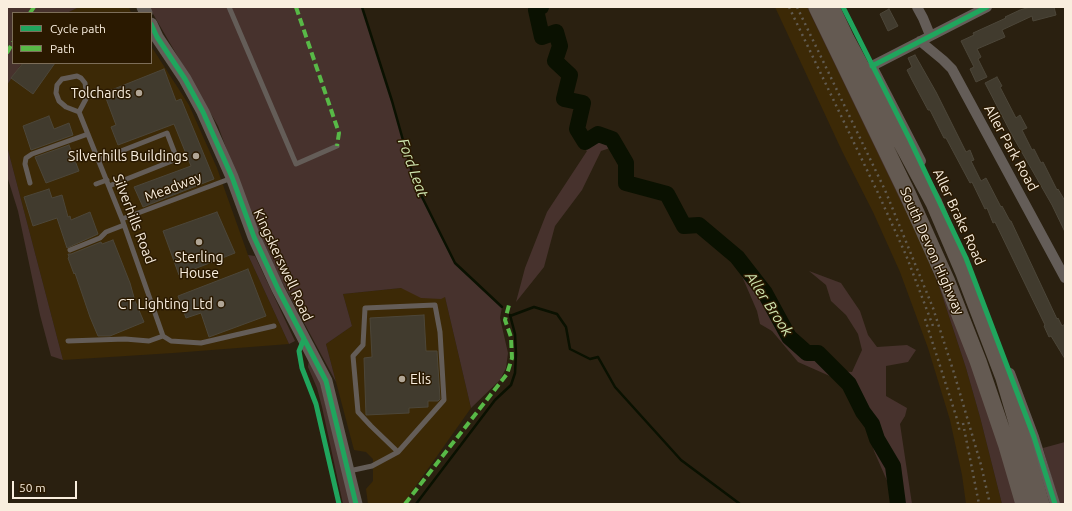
<!DOCTYPE html>
<style>
body{margin:0}
#map{position:relative;width:1072px;height:511px;overflow:hidden;background:#2a2010;font-family:Ubuntu,sans-serif}
canvas{display:block}
.frame{position:absolute;inset:0;border:8px solid #f9eede;pointer-events:none}
.legend{position:absolute;left:12px;top:12px;width:140px;height:52px;box-sizing:border-box;background:#2a1900;border:1px solid #7d6e59;margin:0;padding:5px 7px;list-style:none;font-size:12px;color:#f9eede}
.legend li{display:flex;align-items:center;gap:8px;height:20px}
.legend b{width:20px;border:1px solid #7d6e59}
.scale{position:absolute;left:12px;top:481px;width:65px;height:18px;box-sizing:border-box;border:2px solid #f9eede;border-top:0;padding-left:5px;font-size:12px;line-height:14px;white-space:nowrap;color:#f9eede;-webkit-text-stroke:3px #2a1900;paint-order:stroke}
</style>
<div id="map">
<canvas width="1072" height="511"></canvas>
<div class="frame"></div>
<ul class="legend">
<li><b style="height:5px;background:#20a55d"></b>Cycle path</li>
<li><b style="height:5px;background:#58b947"></b>Path</li>
</ul>
<div class="scale">50 m</div>
</div>
<script>
const context = document.querySelector('canvas').getContext('2d');
context.lineJoin = 'round';
function fillPath(path, color) {
  context.fillStyle = color;
  context.fill(path, 'evenodd');
}
function poly(rows) {
  const path = new Path2D();
  for (const r of rows) {
    path.moveTo(r[0], r[1]);
    for (let i = 2; i < r.length; i += 2) path.lineTo(r[i], r[i + 1]);
  }
  return path;
}
function strokePath(path, color, width, dash) {
  context.strokeStyle = color;
  context.lineWidth = width;
  context.lineCap = dash ? 'butt' : 'round';
  context.setLineDash(dash || []);
  context.stroke(path);
}
function write(font, color, halo, rows, align = 'center') {
  context.font = font + ' Ubuntu,sans-serif';
  context.lineWidth = 3;
  context.setLineDash([]);
  context.textBaseline = 'middle';
  context.strokeStyle = halo;
  context.fillStyle = color;
  for (const [text, x, y, turn = 0] of rows) {
    context.save();
    context.translate(x, y);
    context.rotate((+turn || 0) * Math.PI / 180);
    context.textAlign = isNaN(turn) ? turn : align;
    if (halo) context.strokeText(text, 0, 0);
    context.fillText(text, 0, 0);
    context.restore();
  }
}
fillPath(poly([
 [79,7,129,7,131,13,67,13],
 [775,7,807,7,916,230,940,289,966,368,980,417,1002,504,966,504,962,475,950,420,928,348,900,272,873,212,842,151],
 [151,46,189,105,217,168,248,255,289,344,173,353,63,360,7,146,7,85,22,63,151,63],
 [401,288,445,297,471,408,403,504,368,504,366,489,373,481,373,459,366,452,354,450,326,344,352,326,343,294]
]), '#3c2906');
fillPath(poly([
 [7,7,79,7,67,13,13,13,13,63,22,63,7,85],
 [149,7,362,7,392,101,416,183,455,263,502,307,500,318,508,353,506,368,500,380,471,408,445,297,441,299,421,298,401,288,343,294,352,326,326,344,336,382,261,243,218,126],
 [807,7,813,7,920,216,1019,504,1002,504,980,417,966,368,940,289,925,251],
 [577,129,589,132,602,129,614,135,616,146,601,151,582,190,555,226,544,267,516,302,525,268,547,212,587,151,577,142],
 [7,146,63,360,51,356,40,315,18,211,7,176],
 [248,255,255,256,295,341,289,344],
 [737,257,765,293,789,337,807,352,818,355,839,371,852,372,862,350,858,334,846,315,831,301,826,285,809,271,841,283,860,311,868,335,877,347,907,345,916,350,908,362,886,366,886,396,907,408,905,416,900,424,912,504,893,504,888,483,874,451,866,421,841,381,798,362,772,331,760,324,757,311,741,274],
 [309,359,319,379,351,504,343,504,322,407,317,388,308,367],
 [1065,442,1065,504,1059,504,1043,448]
]), '#47322d');
strokePath(poly([
 [362,7,392,101,415,183,455,263,502,307],
 [510,316,534,307,557,314,566,327,570,349,590,359,598,357,615,387,681,460,740,504],
 [416,504,495,400,511,385,515,373,516,354,515,334,510,315]
]), '#0a1101', 2.5);
strokePath(poly([
 [541,7,536,10,542,37,556,32,560,46,555,61,570,75,564,99,583,103,577,129,585,142,598,134,612,139,626,163,626,183,667,194,684,226,699,225,737,257,765,293,789,337,807,353,818,353,849,384,863,412,872,424,877,439,893,466,898,504]
]), '#0a1101', 16);
const building = poly([
 [1030,7,1054,7,1056,15,1033,21,1032,16,1002,30,1005,37,977,49,981,57,978,59,987,77,976,82,970,69,974,67,961,41,974,35,973,33,1006,18,1005,17,1020,10,1030,7],
 [889,9,898,26,888,31,880,14,889,9],
 [915,55,936,92,966,152,970,150,974,160,971,161,981,181,986,178,1001,207,1002,206,1010,221,1011,221,1057,319,1058,318,1062,326,1065,324,1065,359,1051,336,1049,337,1044,326,1045,325,995,222,993,223,987,208,985,209,972,182,970,183,946,138,944,138,930,110,928,110,912,80,907,70,912,67,908,58,915,55],
 [23,63,55,63,33,94,11,78,23,63],
 [164,69,176,101,181,99,214,179,143,207,134,187,191,166,174,124,118,145,111,127,116,125,104,93,164,69],
 [997,77,1002,86,1000,87,1016,118,1020,115,1027,128,1022,130,1032,150,1034,149,1041,163,1043,162,1057,190,1058,189,1065,201,1065,232,1052,205,1012,135,985,83,997,77],
 [49,116,54,129,69,123,73,135,31,150,23,126,49,116],
 [69,145,79,171,46,183,35,157,69,145],
 [49,189,52,198,62,195,68,217,70,216,71,220,90,212,98,234,67,248,57,218,33,226,24,197,49,189],
 [217,212,235,253,179,275,163,231,217,212],
 [113,240,130,283,135,301,144,322,110,336,98,336,90,317,75,273,74,274,68,258,69,257,68,254,71,254,101,242,102,244,113,240],
 [248,269,266,316,209,337,201,313,186,318,178,296,248,269],
 [424,315,426,351,437,351,440,399,438,401,428,401,428,407,409,408,409,413,366,415,364,358,372,357,370,318,424,315]
]);
fillPath(building, '#413b2e');
strokePath(building, '#4c4639', 1);
strokePath(poly([
 [229,7,296,164,337,146],
 [98,160,167,133,177,159,109,186],
 [30,183,25,164,26,158,32,154,88,134],
 [96,184,107,180],
 [122,219,232,178],
 [70,250,100,238,106,232,124,225],
 [163,336,171,341,201,343,274,326],
 [68,341,125,339,149,341,163,336,122,219,79,112,66,107,59,101,56,93,57,85,62,79,77,76,81,78,85,83,87,97,79,112],
 [349,471,372,466,398,452,444,400,440,332,435,305,365,308,363,345,353,356,358,412,371,426,398,452]
]), '#645d58', 5);
strokePath(poly([
 [917,7,923,18,930,35],
 [920,41,943,60,952,69,1065,278],
 [921,161,872,66,987,7],
 [1010,373,1034,437,1055,504]
]), '#645d58', 10);
strokePath(poly([
 [143,7,146,13],
 [151,24,157,37,185,79,203,112,232,177,254,237,278,289,326,381,356,504]
]), '#645d58', 13);
strokePath(poly([
 [817,7,908,195,947,282,978,361,1007,446,1024,504],
 [831,7,846,39,934,203,964,273,1004,378,1041,504]
]), '#645a52', 17);
strokePath(poly([
 [789,7,878,193,906,255,933,326],
 [797,7,885,190,933,308,954,373,981,465,990,504],
 [925,319,957,419,960,433],
 [963,423,979,504]
]), '#615b51', 2.5, [2, 4]);
strokePath(poly([
 [296,7,339,133,337,146],
 [30,13,34,7],
 [7,53,13,42],
 [405,504,507,374,512,358,511,337,505,320,509,305]
]), '#58b947', 4, [8, 4]);
strokePath(poly([
 [843,7,910,140,966,258,1034,437,1055,504],
 [151,24,157,37,185,79,203,112,232,177,254,237,278,289,326,381,356,504],
 [872,66,987,7],
 [304,339,299,351,302,368,316,404,339,504]
]), '#20a55d', 5);
for (const [x, y, r, color] of [
 [139,93,4,"#b1a696"],
 [196,156,4,"#b1a696"],
 [199,242,4,"#b1a696"],
 [221,304,4,"#b1a696"],
 [402,379,4,"#b1a696"]
]) {
  const dot = new Path2D();
  dot.arc(x, y, r, 0, 2 * Math.PI);
  context.fillStyle = color;
  context.fill(dot);
  strokePath(dot, '#2a1900', 1.5);
}
write('14px', '#f9eede', '#2a1900', [
 ["Tolchards",131,93],
 ["Silverhills Buildings",188,156],
 ["Sterling",199,257,"center"],
 ["House",199,273,"center"],
 ["CT Lighting Ltd",213,304],
 ["Elis",410,379,"left"]
], 'right');
write('14px', '#f9eede', '#2a1900', [
 ["Aller Park Road",1011,148,61],
 ["Meadway",173,187,-21],
 ["Aller Brake Road",959,217,65],
 ["Silverhills Road",134,219,69],
 ["South Devon Highway",932,251,66],
 ["Kingskerswell Road",283,265,65]
]);
write('italic 15px', '#cee5af', '#2a1900', [
 ["Ford Leat",413,168,70],
 ["Aller Brook",769,304,57]
]);
</script>
